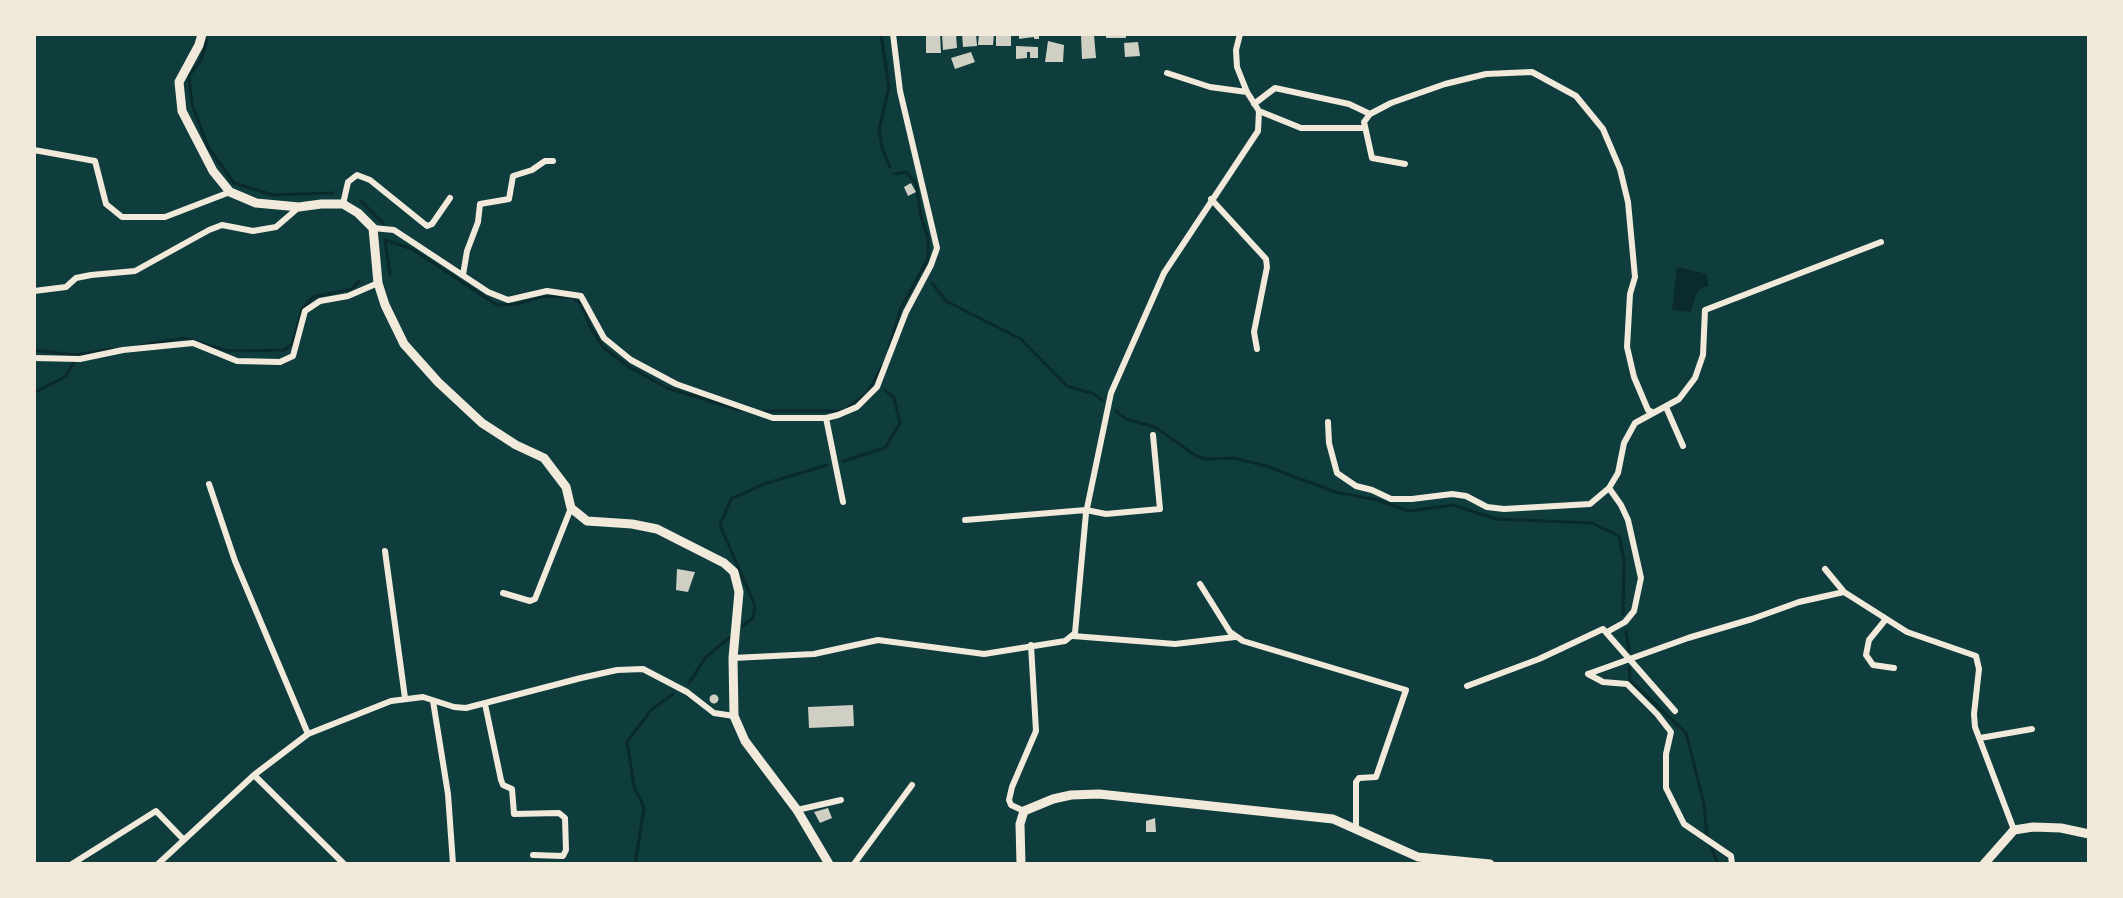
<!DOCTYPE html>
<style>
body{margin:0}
#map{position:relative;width:2123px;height:898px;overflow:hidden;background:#0f3d3e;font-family:"Golos Text",sans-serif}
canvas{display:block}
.frame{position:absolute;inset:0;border:36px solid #f1e9da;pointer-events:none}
</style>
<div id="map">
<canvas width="2123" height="898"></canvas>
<div class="frame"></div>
</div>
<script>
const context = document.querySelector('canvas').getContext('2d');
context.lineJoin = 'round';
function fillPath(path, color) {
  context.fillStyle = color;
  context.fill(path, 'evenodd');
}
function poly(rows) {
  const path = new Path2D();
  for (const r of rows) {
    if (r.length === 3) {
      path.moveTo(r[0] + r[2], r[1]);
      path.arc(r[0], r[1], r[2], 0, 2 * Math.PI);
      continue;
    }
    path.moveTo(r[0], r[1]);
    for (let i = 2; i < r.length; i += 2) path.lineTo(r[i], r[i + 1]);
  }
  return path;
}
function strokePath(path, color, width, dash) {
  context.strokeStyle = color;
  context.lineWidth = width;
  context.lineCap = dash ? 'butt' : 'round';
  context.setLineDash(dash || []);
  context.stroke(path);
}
fillPath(poly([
 [1677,267,1707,274,1708,287,1703,287,1697,292,1691,312,1672,310]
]), '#0a2a2b');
strokePath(poly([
 [881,34,889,87,879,130,882,148,890,167],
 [207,40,201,60,189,76,192,104,208,147,234,183,273,195,333,193],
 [361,201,383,223],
 [390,275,385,240,412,249,497,305,516,304,545,296,572,297,581,304,591,328,604,348,631,368,667,388,740,410],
 [932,283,946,301,1021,339,1067,386,1094,394,1102,400],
 [139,346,183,338,229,351,284,350,292,344,302,309,313,297,352,289,359,281],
 [889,347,901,308,928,259,928,238,921,216,916,183,906,172,893,174],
 [34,350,75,355,112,349],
 [34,393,66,376,74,362],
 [764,411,842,411,867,394,882,366],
 [1116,411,1126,419,1155,427,1196,456,1205,459,1234,458,1266,466,1335,492,1377,500,1409,511,1453,505,1496,519,1592,523,1619,536,1624,560,1623,614],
 [843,461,885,448,900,423,894,398,885,390],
 [741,627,753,618,755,606,720,525,731,499,764,484,827,465],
 [1626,631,1629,651],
 [1629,668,1630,680,1686,733,1704,804,1707,837],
 [689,683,706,657,730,637],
 [1710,844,1718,864],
 [635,864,644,808,634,786,627,742,651,710,673,694]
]), '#0a2a2b', 3);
fillPath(poly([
 [926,34,940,34,941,53,926,53],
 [942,34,956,34,957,48,943,50],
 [962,34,976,34,977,46,963,47],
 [979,34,994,34,993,45,978,45],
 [996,34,1011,34,1011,46,996,46],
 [1019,34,1039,34,1039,39,1034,39,1034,37,1019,39],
 [1106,34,1126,34,1126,38,1106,38],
 [1081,35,1094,35,1096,58,1082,59],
 [1048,41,1064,45,1063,62,1045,62],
 [1138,42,1140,56,1125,57,1124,43],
 [1016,46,1038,47,1038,58,1030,58,1030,52,1027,52,1027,58,1016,59],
 [971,52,975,62,955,69,951,58],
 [911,183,916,192,908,196,904,187],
 [677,569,695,572,688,592,676,590],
 [714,699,4.5],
 [853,705,854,726,809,728,808,707],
 [828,808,832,818,820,823,814,812],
 [1155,818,1156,832,1146,832,1146,821]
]), '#cfcfc3');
strokePath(poly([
 [1167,73,1210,87,1247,92],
 [1254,104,1275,88,1349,104,1370,114,1391,103,1445,84,1486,74,1532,72,1576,96,1603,129,1620,169,1628,202,1635,277,1630,294,1627,347,1634,377,1648,410,1652,412],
 [1259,111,1301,128,1364,128],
 [1370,114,1364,122,1372,158,1405,164],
 [34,150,95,161,106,204,122,217,165,217,230,192],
 [1211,199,1266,259,1267,267,1254,332,1257,349],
 [343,204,348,182,357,175,370,180,427,226,432,224,450,198],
 [373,228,394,230,488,292,508,300,547,291,581,296,604,338,631,360,676,384,773,418,826,418,838,415,857,407,877,387,906,312,931,265,937,248,900,91,893,34],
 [463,275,467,251,478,222,480,204,509,199,513,176,532,170,545,161,553,161],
 [34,291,66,287,76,278,91,275,135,271,209,230,222,225,253,231,276,227,298,208],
 [34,358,80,359,123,350,193,343,237,361,280,362,293,356,305,311,320,301,348,296,378,283],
 [1666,407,1683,446],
 [826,418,843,502],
 [1328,422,1329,443,1337,473,1356,486,1372,490,1391,499,1412,499,1452,494,1466,496,1487,507,1504,509,1590,504,1609,488,1618,473,1624,443,1635,423,1679,399,1695,378,1703,355,1705,310,1881,242],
 [209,484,235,561,308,734],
 [965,520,1086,510,1106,514,1160,509,1153,435],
 [385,551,405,698],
 [1825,569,1844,592,1907,632,1976,656,1979,669,1974,714,1975,727,2014,830],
 [1200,584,1230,632,1243,641,1406,690,1376,777,1359,778,1356,782,1356,830],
 [503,593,530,601,535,599,571,508],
 [1886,619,1869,640,1866,655,1873,665,1894,668],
 [1607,632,1625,622,1634,611,1641,578,1628,520,1621,505,1609,488],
 [1073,636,1175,644,1235,637],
 [733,658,814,654,878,640,984,654,1065,641,1075,633,1086,513,1111,393,1164,273,1258,131,1259,111,1247,92,1237,67,1236,50,1240,34],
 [1588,674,1688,638,1752,619,1799,602,1844,592],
 [1588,674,1603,682,1627,684,1657,714,1671,732,1666,754,1666,788,1684,824,1731,856,1732,864],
 [1467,686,1539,659,1603,629,1675,711],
 [433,701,448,794,453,864],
 [485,704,501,780,503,785,512,789,514,814,559,813,565,818,566,850,563,856,533,855],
 [1980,738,2032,729],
 [254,775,344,864],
 [797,810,841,800],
 [1024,811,1011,805,1009,800,1012,787,1036,731,1031,645],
 [72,864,156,811,183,839],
 [158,864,254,775,308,734,391,701,423,697,454,707,466,708,581,678,617,670,643,669,687,692,714,713,734,716],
 [854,864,912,785]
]), '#f1e9da', 6);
strokePath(poly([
 [202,34,199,45,179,82,182,111,213,171,230,192,256,203,299,207,321,204,343,204,358,213,373,228,378,283,385,305,404,344,438,382,482,423,516,445,544,458,566,487,571,508,587,521,632,524,657,529,724,563,734,572,739,592,733,658,734,716,745,741,797,810,829,864],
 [1021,864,1020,824,1024,811,1053,799,1071,795,1099,794,1333,819,1418,857,1490,864],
 [1984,864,2014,830,2033,827,2061,828,2089,834]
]), '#f1e9da', 9);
</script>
